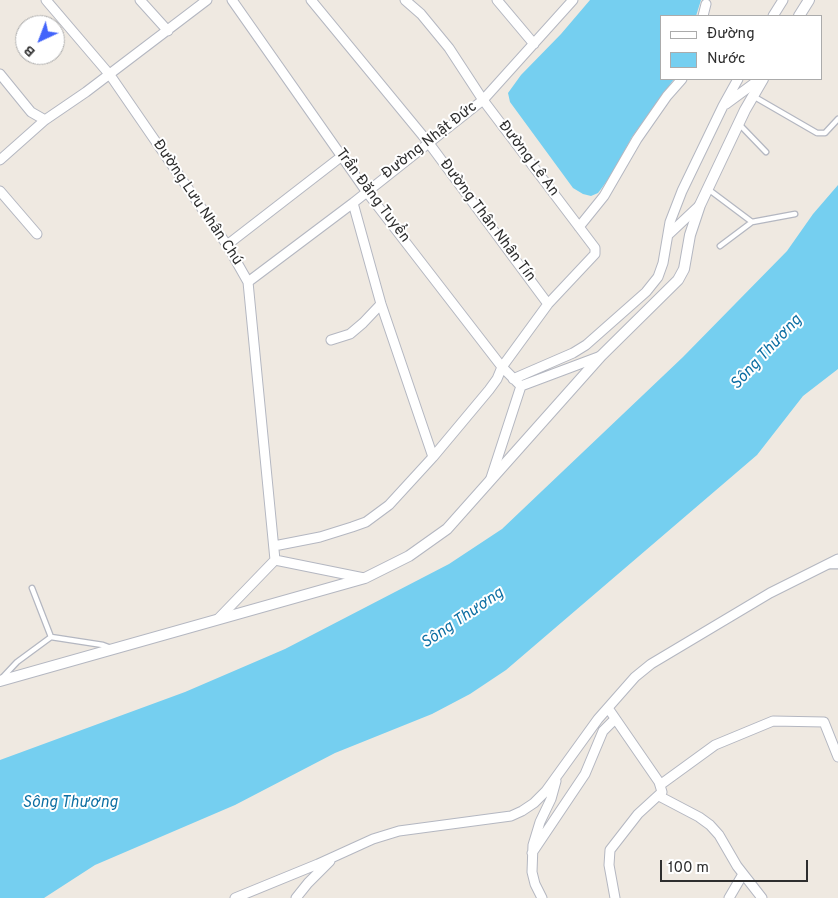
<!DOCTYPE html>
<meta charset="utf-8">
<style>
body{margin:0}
#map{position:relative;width:838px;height:898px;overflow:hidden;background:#efe9e1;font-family:Overpass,sans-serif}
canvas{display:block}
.legend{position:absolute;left:660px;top:15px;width:162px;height:65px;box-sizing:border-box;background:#fff;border:1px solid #ababab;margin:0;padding:6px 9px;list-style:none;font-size:15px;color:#2e2e2e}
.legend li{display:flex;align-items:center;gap:10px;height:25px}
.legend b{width:25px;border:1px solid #ababab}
.north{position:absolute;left:15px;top:15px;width:50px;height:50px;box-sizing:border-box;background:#fff;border:1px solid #ababab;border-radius:50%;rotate:223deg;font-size:14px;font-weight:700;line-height:20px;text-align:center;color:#2e2e2e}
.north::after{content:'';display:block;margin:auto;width:18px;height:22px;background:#4264fb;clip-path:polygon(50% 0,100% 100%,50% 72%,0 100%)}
.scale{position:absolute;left:660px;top:860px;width:148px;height:22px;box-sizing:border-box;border:2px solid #2e2e2e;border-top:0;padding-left:6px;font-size:15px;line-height:18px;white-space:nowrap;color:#2e2e2e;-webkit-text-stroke:4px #fff;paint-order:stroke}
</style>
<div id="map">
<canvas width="838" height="898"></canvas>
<ul class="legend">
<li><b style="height:6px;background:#fff"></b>Đường</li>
<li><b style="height:14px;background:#75cff0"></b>Nước</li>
</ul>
<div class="north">B</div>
<div class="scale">100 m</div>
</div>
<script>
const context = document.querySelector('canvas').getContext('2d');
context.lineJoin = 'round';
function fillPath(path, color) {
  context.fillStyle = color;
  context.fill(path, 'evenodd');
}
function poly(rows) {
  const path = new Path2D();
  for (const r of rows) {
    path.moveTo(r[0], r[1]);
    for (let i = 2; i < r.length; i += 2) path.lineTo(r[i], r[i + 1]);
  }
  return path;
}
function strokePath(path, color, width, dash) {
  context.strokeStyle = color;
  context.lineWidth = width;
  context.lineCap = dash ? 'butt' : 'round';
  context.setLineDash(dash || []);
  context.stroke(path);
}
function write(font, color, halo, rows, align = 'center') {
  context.font = font + ' Overpass,sans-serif';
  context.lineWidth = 4;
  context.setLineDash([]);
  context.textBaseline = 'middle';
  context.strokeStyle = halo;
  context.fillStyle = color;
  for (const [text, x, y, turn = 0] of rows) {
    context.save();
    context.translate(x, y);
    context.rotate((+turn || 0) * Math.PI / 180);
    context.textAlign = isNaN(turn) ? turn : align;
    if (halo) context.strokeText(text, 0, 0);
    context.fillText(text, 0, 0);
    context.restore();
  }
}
fillPath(poly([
 [590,0,701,0,696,16,662,16,662,79,674,79,632,137,610,177,598,193,591,196,583,194,573,188,510,102,508,93,521,75,561,34],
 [838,185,838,369,803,396,757,455,506,670,470,694,432,714,335,753,235,805,95,865,44,898,0,898,0,760,185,692,285,649,449,564,502,529,683,357,787,251,813,214]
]), '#75cff0');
const service = poly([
 [753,96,817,133,825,133,838,119],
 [740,125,766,152],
 [708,189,752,222,795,214],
 [720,246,752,222],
 [829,566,838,566],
 [32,588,51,637,103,645,111,648],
 [2,678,17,662,51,637]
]);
const minor = poly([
 [46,0,110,75,227,245,248,282,275,560],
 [140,0,168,31],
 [232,0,366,191,502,367,521,386],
 [311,0,428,142,548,304],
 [497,0,534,44],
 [703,16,706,4],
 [773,16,783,0],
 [0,74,31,112,45,120],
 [726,104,760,79],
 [0,160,45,120,86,92,207,0],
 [0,191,37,234],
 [353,203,381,304,433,457],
 [579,227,604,196,637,139,667,96,682,79],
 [668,235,700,205],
 [227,245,342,156],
 [248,282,353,203,483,100,573,0],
 [331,340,350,334,363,323,381,304],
 [513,379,573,353,586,345,646,292,658,277,663,263,670,222,682,191,723,106,738,79],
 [491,478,521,386,601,356],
 [274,546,320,537,352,527,366,522,389,505,433,457,489,390,497,379,502,367,548,304,595,254,595,248,483,100,449,48,421,14,405,0],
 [218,619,275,560,364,578],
 [608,708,659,782,662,792,638,814,610,850,609,865,615,898],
 [660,785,715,745,773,721,824,722,838,757],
 [659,796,699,817,710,825,719,835,737,866,762,898],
 [532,853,585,774,603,731,615,719],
 [235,898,318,864,373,839,399,831,511,816,522,811,534,803,546,791,598,719,635,677,651,664,770,593,838,559],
 [296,898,308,883,330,861],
 [542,898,535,884,532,872,533,845,540,822,551,799,556,781],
 [729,898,743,874]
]);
const tertiary = poly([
 [799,16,809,0],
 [0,681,365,578,409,556,447,529,601,356,678,280,684,269,690,235,700,205,745,110,763,79]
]);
strokePath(service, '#b4b7c1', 7);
strokePath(minor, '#b4b7c1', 11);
strokePath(tertiary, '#b4b7c1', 12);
strokePath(service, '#fff', 4.5);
strokePath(minor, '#fff', 9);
strokePath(tertiary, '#fff', 10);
write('15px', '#2e2e2e', '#fff', [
 ["Đường Nhật Đức",430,141,-38],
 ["Đường Lê An",528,159,53],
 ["Trần Đăng Tuyển",372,196,53],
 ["Đường Lưu Nhân Chú",197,203,56],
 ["Đường Thân Nhân Tín",487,221,53]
]);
write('italic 16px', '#0d6fa3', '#fff', [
 ["Sông Thương",767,353,-47],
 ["Sông Thương",463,619,-34],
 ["Sông Thương",70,804]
]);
</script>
